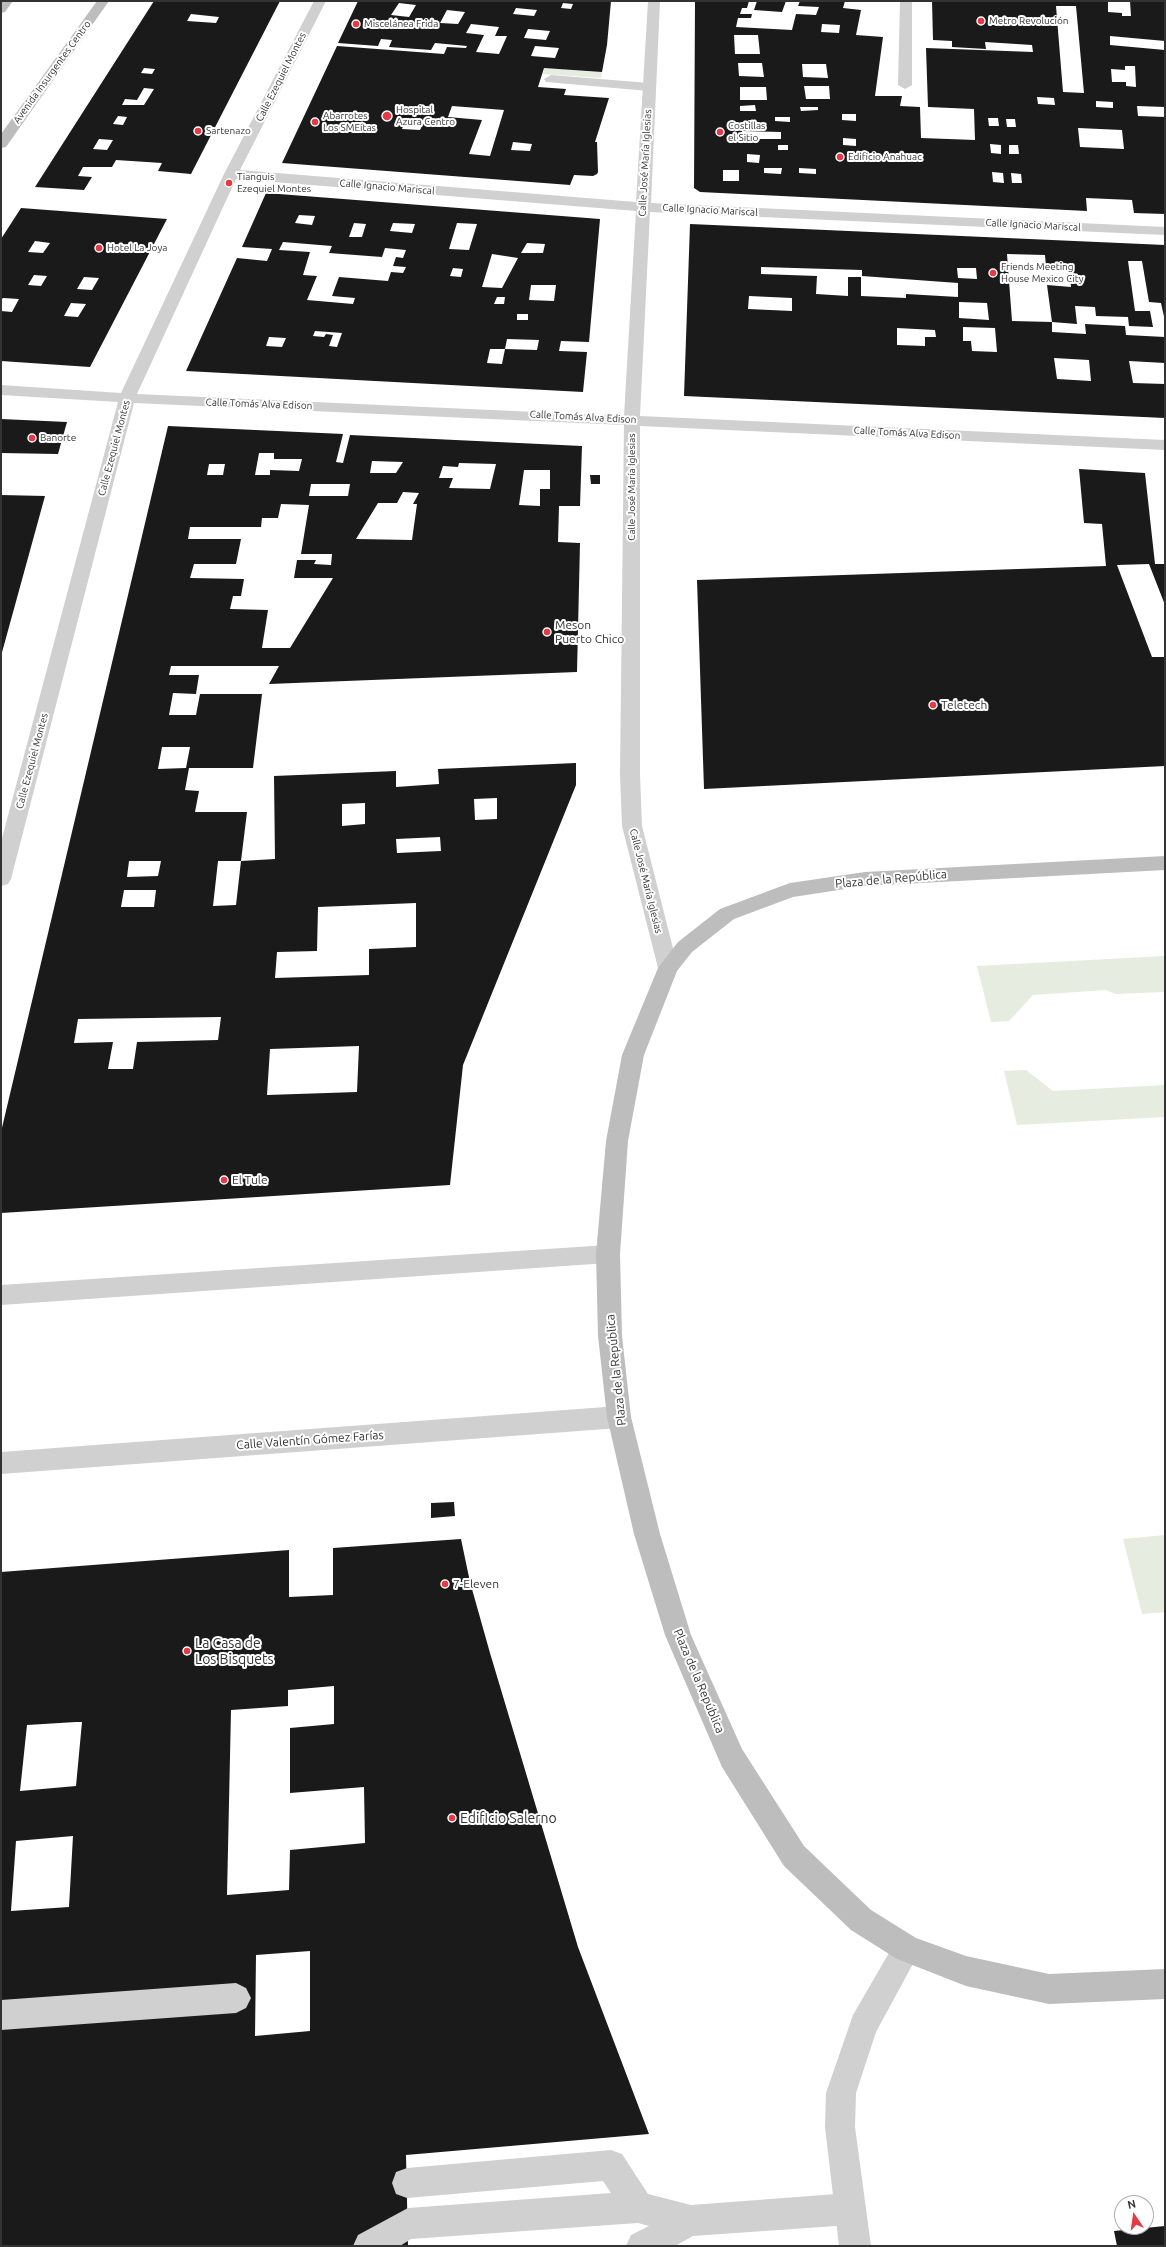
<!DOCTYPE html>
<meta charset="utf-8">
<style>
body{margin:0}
#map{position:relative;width:1166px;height:2247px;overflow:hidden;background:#fff;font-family:Ubuntu,sans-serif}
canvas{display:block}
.frame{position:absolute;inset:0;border:2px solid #333;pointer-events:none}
.north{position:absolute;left:1114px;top:2195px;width:40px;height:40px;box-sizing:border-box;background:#fff;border:1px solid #adadad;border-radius:50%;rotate:347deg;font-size:11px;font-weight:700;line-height:16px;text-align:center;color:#333}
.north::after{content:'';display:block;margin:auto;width:14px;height:18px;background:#e63946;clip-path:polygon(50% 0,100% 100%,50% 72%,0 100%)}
</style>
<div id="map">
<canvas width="1166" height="2247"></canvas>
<div class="frame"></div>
<div class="north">N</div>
</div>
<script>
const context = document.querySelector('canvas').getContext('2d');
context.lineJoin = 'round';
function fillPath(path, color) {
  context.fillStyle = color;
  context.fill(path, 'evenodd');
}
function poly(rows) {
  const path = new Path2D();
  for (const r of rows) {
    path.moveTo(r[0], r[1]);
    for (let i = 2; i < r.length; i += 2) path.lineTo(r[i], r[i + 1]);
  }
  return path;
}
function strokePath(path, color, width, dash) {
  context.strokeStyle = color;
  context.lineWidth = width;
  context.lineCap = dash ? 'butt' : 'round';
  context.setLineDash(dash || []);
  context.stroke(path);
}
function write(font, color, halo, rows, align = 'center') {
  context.font = font + ' Ubuntu,sans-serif';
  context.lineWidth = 4;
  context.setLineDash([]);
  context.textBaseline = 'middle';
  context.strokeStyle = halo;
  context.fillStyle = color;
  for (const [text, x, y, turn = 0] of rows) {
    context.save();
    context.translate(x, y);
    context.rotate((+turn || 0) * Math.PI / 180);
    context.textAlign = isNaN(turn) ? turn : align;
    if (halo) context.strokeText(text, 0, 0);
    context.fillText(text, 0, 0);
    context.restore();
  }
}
fillPath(poly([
 [544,68,602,72,601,78,543,74],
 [1165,956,1165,992,1115,994,1106,990,1033,995,1009,1021,991,1022,977,966],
 [1026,1070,1053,1091,1165,1085,1165,1117,1017,1125,1004,1071],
 [1165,1535,1165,1612,1142,1614,1123,1539]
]), '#e6ecdf');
fillPath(poly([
 [154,1,280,1,191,174,158,171,162,163,116,160,112,167,83,167,78,176,92,177,84,190,35,187],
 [191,14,219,17,216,23,187,21],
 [144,68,155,69,152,74,141,73],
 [144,88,154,89,144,105,122,105,125,99,137,100],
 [118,116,127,117,123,125,113,124],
 [99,139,113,140,107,150,93,149],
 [358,1,611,1,607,45,602,72,544,68,538,87,566,89,564,95,609,98,595,142,597,142,598,172,597,174,593,176,574,175,570,185,282,163,337,46,444,54,447,47,466,48,467,46,435,43,431,50,389,47,392,40,381,39,378,46,338,43],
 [399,3,416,5,409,17,391,15],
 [563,3,573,4,571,9,561,8],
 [516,8,537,10,534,16,513,14],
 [447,10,465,12,458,24,440,23],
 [471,24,499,27,495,36,507,36,499,54,476,52,484,35,466,33],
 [528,29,550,31,546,40,524,38],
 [535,46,559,48,555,58,531,56],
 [452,106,504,110,490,156,469,154,482,120,448,117],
 [405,121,424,122,420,130,402,129],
 [513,142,532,144,530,151,511,150],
 [695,1,749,1,747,8,742,8,740,14,752,14,751,18,738,18,736,27,792,30,796,14,816,15,819,7,798,6,800,1,845,1,843,8,861,10,856,35,883,37,875,96,902,96,900,106,920,107,921,138,975,140,974,109,928,107,926,48,1033,52,1032,45,985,42,986,49,952,47,952,41,933,40,932,1,1108,2,1108,12,1122,13,1122,16,1131,16,1130,1,1165,1,1165,41,1110,36,1110,45,1165,50,1165,107,1137,106,1138,116,1165,117,1165,214,1134,213,1132,200,1086,198,1087,211,700,192,694,188],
 [1056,6,1076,6,1084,93,1063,92],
 [822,24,840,25,839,33,821,32],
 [734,35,758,35,760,54,735,54],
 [738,63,762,63,764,77,739,76],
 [802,64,826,64,828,78,803,77],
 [1125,66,1135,66,1136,87,1126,86,1126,82,1112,82,1111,69,1125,70],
 [804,86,829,86,830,99,806,99],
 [740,87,766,87,767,100,740,100],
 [1037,97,1054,98,1055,105,1038,104],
 [1096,101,1113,102,1113,108,1096,107],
 [755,105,756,111,740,111,740,106],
 [800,107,818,107,818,110,801,111],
 [842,114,856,114,856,121,842,120],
 [775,117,790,117,790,122,775,121],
 [988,118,998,118,999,126,989,126],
 [1006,119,1015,119,1016,127,1007,127],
 [1078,128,1122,130,1124,149,1080,147],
 [742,131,781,132,781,139,742,139],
 [843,138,856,139,856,146,843,145],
 [990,144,1001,145,1001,154,991,153],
 [778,145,788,145,788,150,778,150],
 [1009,145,1018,145,1019,154,1009,154],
 [747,154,760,155,759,163,747,162],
 [764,168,782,168,781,174,764,173],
 [799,168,816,169,816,174,799,173],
 [723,170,739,170,739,181,723,181],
 [992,172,1003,173,1004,183,993,182],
 [1011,173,1021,174,1022,183,1012,183],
 [757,1,786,1,782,12,754,10],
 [266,193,600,219,589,342,561,341,559,351,587,352,583,392,186,371,237,258,267,261,272,249,242,247],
 [299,215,315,216,312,225,295,223],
 [354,223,366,224,362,237,349,237],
 [393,223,415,224,412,233,390,231],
 [457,223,477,224,469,250,449,249],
 [283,242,332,246,329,253,382,257,385,248,406,250,403,258,396,257,393,266,406,267,403,273,391,272,388,281,339,277,332,296,355,298,353,304,307,300,317,276,303,275,310,252,279,250],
 [527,243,545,244,543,253,521,253],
 [492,254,518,258,502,288,482,287],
 [453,268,463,269,461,277,450,276],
 [531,285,556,285,554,301,529,300],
 [497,297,505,297,504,304,494,304],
 [517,314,528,314,528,320,517,320],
 [315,331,342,333,337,347,329,346,333,335,326,334,324,337,313,336],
 [269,337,286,338,282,347,266,346],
 [507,339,539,340,537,350,505,349,502,364,487,363,490,349,505,349],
 [21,208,167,219,90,367,1,361,1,311,12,312,19,299,3,298,1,300,1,239],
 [35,241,50,243,43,253,28,252],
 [34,275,47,276,41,286,28,285],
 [84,277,99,278,92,290,77,289],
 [71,303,86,304,78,317,64,316],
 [690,224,1165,245,1165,321,1161,303,1149,302,1142,261,1128,261,1135,311,1150,311,1153,327,1129,326,1128,317,1096,316,1095,307,1075,306,1077,324,1052,322,1047,285,1071,287,1069,268,1046,267,1045,255,1007,254,1012,321,1052,322,1052,332,1086,334,1085,324,1125,326,1126,335,1165,337,1165,363,1129,361,1133,383,1165,384,1165,418,684,396],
 [761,267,862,270,862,276,958,283,958,297,906,294,906,298,861,296,861,277,848,277,848,296,816,294,817,276,761,274],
 [957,268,976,268,977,279,958,278],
 [749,296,792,298,792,311,748,309],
 [959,302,987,303,989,320,959,318],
 [963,327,995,328,997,352,972,351,971,341,963,341],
 [897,328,935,330,936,337,925,337,925,346,897,345],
 [1054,358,1089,360,1091,381,1057,379],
 [1,419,67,422,58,454,1,453],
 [168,426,343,434,336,462,343,463,350,435,582,446,580,506,559,506,558,542,580,543,577,672,269,684,279,666,171,666,169,675,199,675,196,694,173,693,169,715,196,715,200,694,262,694,253,768,189,768,185,790,199,791,195,812,247,812,241,861,275,859,274,776,396,771,396,787,439,784,438,769,576,763,576,785,463,1065,450,1185,1,1213,1,1132],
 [259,453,274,453,274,459,302,459,299,471,270,470,270,475,255,475],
 [372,461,403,462,396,473,370,473],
 [459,463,496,464,490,489,449,488,453,478,439,478,443,466,458,467],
 [209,464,225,464,223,475,207,475],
 [524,470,550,470,550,489,540,489,540,506,519,505],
 [311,484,350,484,348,496,309,496],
 [403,492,419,493,413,504,417,504,412,540,356,539,378,503,397,503],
 [281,504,309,505,301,554,332,554,331,565,314,564,316,560,297,560,294,578,333,578,290,648,262,648,268,610,230,609,233,596,241,596,244,579,190,578,194,564,236,564,241,539,188,539,190,527,261,527,262,518,278,518],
 [162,747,190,747,186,768,158,769],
 [497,798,497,819,475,820,474,799],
 [365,803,365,824,342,826,342,804],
 [440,837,441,851,397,853,396,839],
 [129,861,161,861,158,876,127,877],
 [218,861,241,861,236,905,213,906],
 [124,890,156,890,154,907,121,907],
 [416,903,416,947,369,949,369,975,275,978,277,952,317,951,318,907],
 [221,1017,218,1040,137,1042,133,1069,108,1069,113,1042,74,1043,78,1019],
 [359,1046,357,1092,267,1095,270,1049],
 [1079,469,1145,473,1155,564,1165,564,1165,605,1149,564,1117,565,1152,657,1165,657,1165,766,704,789,697,580,1106,566,1102,524,1084,523],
 [590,475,600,475,600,484,591,484],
 [1,495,45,496,1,656],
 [454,1502,455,1516,431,1518,431,1503],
 [461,1539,470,1582,490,1653,578,1947,649,2134,406,2155,408,2246,1,2246,1,1572,289,1550,289,1597,333,1595,333,1548],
 [334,1686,334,1724,290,1728,290,1793,364,1787,365,1843,290,1850,289,1890,227,1895,231,1710,288,1706,288,1690],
 [76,1722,82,1722,76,1786,20,1791,27,1725],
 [73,1836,69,1907,11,1911,16,1841],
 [310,1951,310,2031,255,2036,256,1955],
 [1165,2226,1165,2246,1117,2246,1114,2231]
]), '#1a1a1a');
fillPath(poly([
 [900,1,912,1,912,85,905,89,898,85,900,1],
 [551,75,649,83,656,87,649,91,546,82,544,79,551,75],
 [236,1983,246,1988,251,1998,246,2008,236,2013,1,2030,1,2000,236,1983],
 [611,2150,622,2154,648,2194,691,2205,850,2193,861,2198,866,2209,861,2220,850,2225,693,2236,675,2246,626,2246,631,2235,649,2226,638,2223,411,2239,400,2246,353,2246,358,2235,408,2208,611,2193,603,2181,407,2198,396,2194,392,2183,396,2172,407,2168,611,2150]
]), '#d0d0d0');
fillPath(poly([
 [314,1,326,1,240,170,636,202,648,1,660,1,651,203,1165,227,1165,235,650,212,640,416,1165,440,1165,450,640,426,640,774,642,826,678,968,675,973,668,976,661,973,658,968,622,826,620,774,624,425,134,403,11,879,8,884,1,886,1,842,118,402,1,395,1,385,121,393,224,174,314,1],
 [236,179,636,211,624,416,137,394,236,179],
 [907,1935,917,1939,921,1949,876,2032,856,2093,855,2127,871,2246,839,2246,825,2127,826,2093,853,2015,897,1939,907,1935]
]), '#d0d0d0');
fillPath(poly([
 [608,1245,616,1247,620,1254,616,1261,608,1263,1,1305,1,1285,608,1245],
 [619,1406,628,1410,631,1417,628,1424,619,1428,1,1474,1,1452,619,1406]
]), '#d0d0d0');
fillPath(poly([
 [1,1,13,1,5,12,1,13,1,1],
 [97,1,109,1,6,147,1,148,1,134,97,1],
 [1165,856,1165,870,865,886,793,897,734,919,692,952,677,971,644,1055,628,1141,620,1254,622,1336,631,1417,660,1534,691,1635,742,1749,804,1846,871,1910,916,1938,966,1956,1049,1974,1165,1969,1165,1999,1049,2004,966,1986,897,1959,851,1930,784,1866,722,1767,665,1635,634,1534,607,1417,598,1336,596,1254,606,1141,622,1055,658,968,678,942,720,909,790,883,865,872,1165,856]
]), '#bdbdbd');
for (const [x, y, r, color] of [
 [981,21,4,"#e63946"],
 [356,24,4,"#e63946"],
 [387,116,5,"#e63946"],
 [315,122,4,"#e63946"],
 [198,131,4,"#e63946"],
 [720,132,4,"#e63946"],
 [840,157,4,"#e63946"],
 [229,183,4,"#e63946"],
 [99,248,4,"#e63946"],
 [993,273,4,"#e63946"],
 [32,438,4,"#e63946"],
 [547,632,4,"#e63946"],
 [933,705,4,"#e63946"],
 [224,1180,4,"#e63946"],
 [445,1584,4,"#e63946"],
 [187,1651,4,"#e63946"],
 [452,1818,4,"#e63946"]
]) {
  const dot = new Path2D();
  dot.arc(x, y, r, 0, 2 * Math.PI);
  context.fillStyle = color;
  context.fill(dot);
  strokePath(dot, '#fff', 1.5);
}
write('10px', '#333', '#fff', [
 ["Metro Revolución",989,21],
 ["Miscelánea Frida",364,24],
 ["Hospital",396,110],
 ["Azura Centro",396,122],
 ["Abarrotes",323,116],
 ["Los SMEítas",323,128],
 ["Costillas",728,126],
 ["el Sitio",728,138],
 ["Sartenazo",206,131],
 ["Edificio Anahuac",848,157],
 ["Tianguis",237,177],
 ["Ezequiel Montes",237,189],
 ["Hotel La Joya",107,248],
 ["Friends Meeting",1001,267],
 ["House Mexico City",1001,279],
 ["Banorte",40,438]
], 'left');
write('10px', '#333', '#fff', [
 ["Avenida Insurgentes Centro",52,72,-54],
 ["Calle Ezequiel Montes",281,77,-63],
 ["Calle José María Iglesias",645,163,-87],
 ["Calle Ignacio Mariscal",387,187,5],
 ["Calle Ignacio Mariscal",710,210,3],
 ["Calle Ignacio Mariscal",1033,225,3],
 ["Calle Tomás Alva Edison",259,404,2],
 ["Calle Tomás Alva Edison",583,417,3],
 ["Calle Tomás Alva Edison",907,433,3],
 ["Calle Ezequiel Montes",114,448,-75],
 ["Calle José María Iglesias",632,487,-90],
 ["Calle Ezequiel Montes",32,761,-75],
 ["Calle José María Iglesias",646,881,76]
]);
write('12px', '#333', '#fff', [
 ["Meson",555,625],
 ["Puerto Chico",555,639],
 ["Teletech",941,705],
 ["El Tule",232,1180],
 ["7-Eleven",453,1584]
], 'left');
write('12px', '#333', '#fff', [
 ["Plaza de la República",891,879,-5],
 ["Plaza de la República",616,1370,-96],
 ["Calle Valentín Gómez Farías",310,1440,-4],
 ["Plaza de la República",699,1681,67]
]);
write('14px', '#333', '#fff', [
 ["La Casa de",195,1643],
 ["Los Bisquets",195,1659],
 ["Edificio Salerno",460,1818]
], 'left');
</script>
